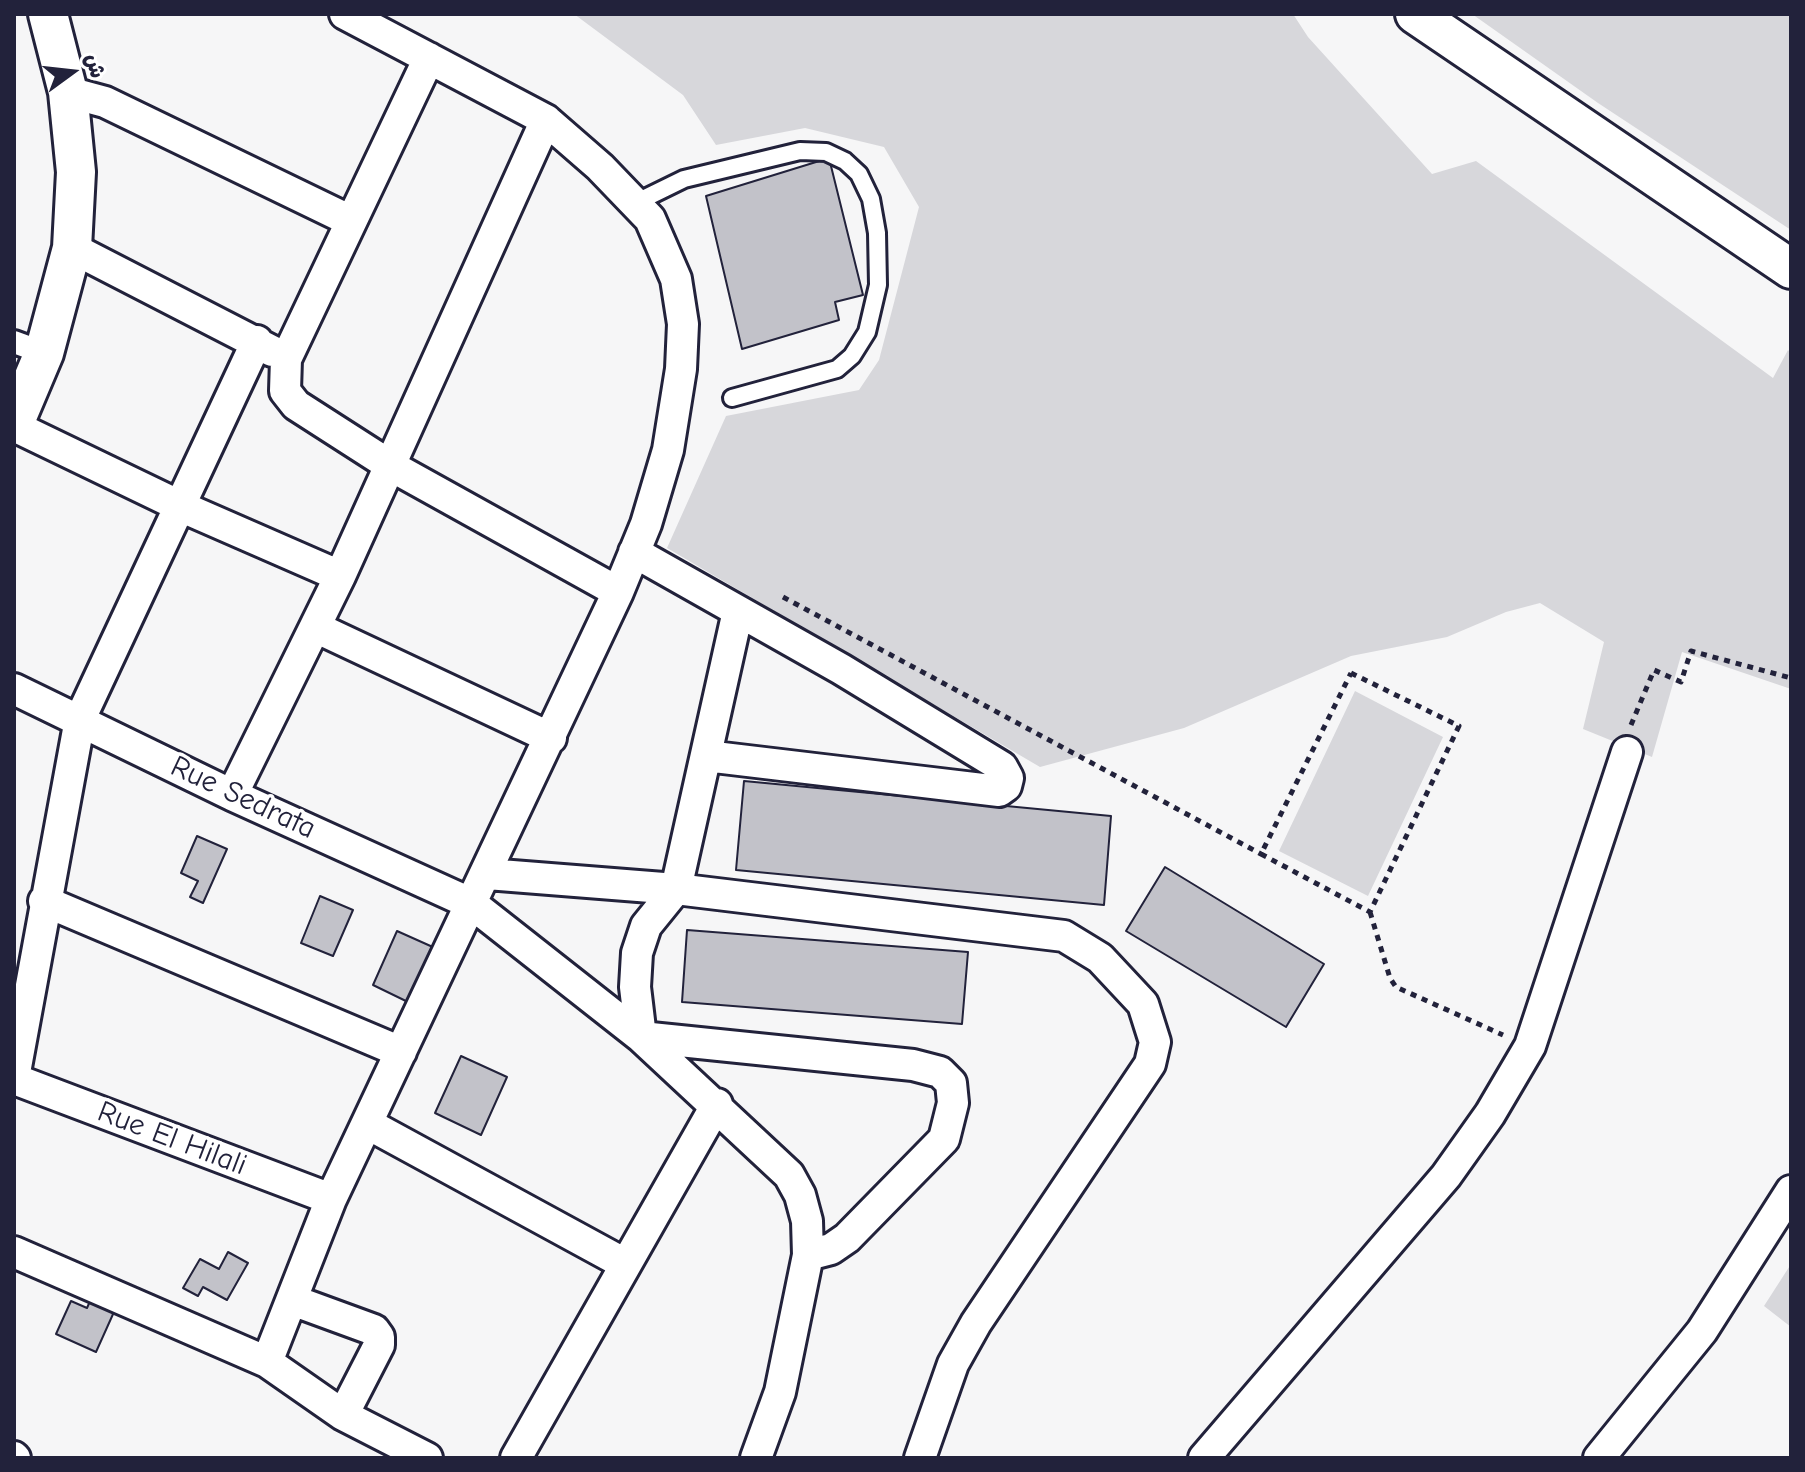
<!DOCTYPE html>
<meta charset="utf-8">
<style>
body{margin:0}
#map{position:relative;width:1805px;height:1472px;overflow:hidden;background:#f6f6f7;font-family:"Comic Neue","Playpen Sans Arabic",sans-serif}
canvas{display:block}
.frame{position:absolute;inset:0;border:16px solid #22223b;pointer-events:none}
.north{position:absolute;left:32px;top:32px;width:80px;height:80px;-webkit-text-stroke:6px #fff;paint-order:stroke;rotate:75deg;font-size:22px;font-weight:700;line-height:32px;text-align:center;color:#22223b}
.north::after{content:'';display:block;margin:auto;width:28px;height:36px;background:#22223b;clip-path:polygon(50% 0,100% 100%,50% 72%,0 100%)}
</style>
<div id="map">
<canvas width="1805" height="1472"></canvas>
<div class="frame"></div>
<div class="north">ش</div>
</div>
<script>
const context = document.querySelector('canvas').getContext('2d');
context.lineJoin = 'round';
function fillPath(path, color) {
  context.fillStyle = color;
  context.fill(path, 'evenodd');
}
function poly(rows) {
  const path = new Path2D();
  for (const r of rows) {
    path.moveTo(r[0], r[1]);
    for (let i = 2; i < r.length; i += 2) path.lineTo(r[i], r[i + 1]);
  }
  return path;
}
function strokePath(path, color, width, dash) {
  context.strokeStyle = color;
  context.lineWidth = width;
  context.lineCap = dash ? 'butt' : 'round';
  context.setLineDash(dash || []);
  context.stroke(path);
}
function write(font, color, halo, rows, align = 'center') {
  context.font = font + ' "Comic Neue",sans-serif';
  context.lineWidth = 7;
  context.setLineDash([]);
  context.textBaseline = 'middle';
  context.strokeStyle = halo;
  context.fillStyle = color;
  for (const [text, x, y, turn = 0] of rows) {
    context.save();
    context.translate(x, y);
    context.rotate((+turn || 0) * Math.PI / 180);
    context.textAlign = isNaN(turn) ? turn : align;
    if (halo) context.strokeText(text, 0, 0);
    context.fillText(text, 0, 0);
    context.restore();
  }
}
fillPath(poly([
 [574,14,1293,14,1308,37,1432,174,1476,161,1773,378,1788,350,1791,353,1791,689,1682,652,1652,757,1583,729,1604,642,1540,603,1506,612,1447,637,1351,656,1184,728,1040,767,667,548,726,416,859,390,879,360,919,207,884,147,805,128,716,145,683,95],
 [1472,14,1791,14,1791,230,1598,103],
 [1355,691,1443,737,1368,896,1279,851],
 [1791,1264,1791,1327,1764,1306]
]), '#d7d7db');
const building = poly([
 [829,158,863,295,835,302,839,320,742,349,706,196,829,158],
 [744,781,1111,816,1104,905,736,870,744,781],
 [197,836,227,849,203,903,190,897,198,881,181,873,197,836],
 [1165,867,1324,964,1286,1027,1126,931,1165,867],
 [320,896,353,910,333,956,301,943,320,896],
 [687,930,968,952,962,1024,682,1002,687,930],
 [397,931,435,948,410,1003,373,985,397,931],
 [461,1056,507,1077,481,1135,435,1113,461,1056],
 [228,1252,248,1263,227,1300,203,1287,198,1296,183,1288,200,1259,219,1269,228,1252],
 [94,1292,118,1303,96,1352,56,1334,71,1301,87,1308,94,1292]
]);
fillPath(building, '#c2c2c9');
strokePath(building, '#22223b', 2);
const service = poly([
 [635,203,684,179,800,151,826,152,845,161,859,174,871,199,877,233,878,285,867,332,852,356,837,369,732,398]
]);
const pedestrian = poly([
 [14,342,44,353]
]);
const minor = poly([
 [429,58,286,359,285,391,296,405,391,466,618,592],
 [68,92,105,102,351,221],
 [72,248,272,351],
 [14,426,182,507,340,576],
 [634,552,841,669,1002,767,1008,778,1006,786,999,791,706,756],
 [738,611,676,889,646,926,637,953,635,987,641,1037,913,1065,940,1072,951,1083,953,1103,944,1139,847,1238,831,1249,808,1255],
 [315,627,551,738],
 [14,689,232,795,472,904,641,1037,789,1175,800,1195,807,1221,808,1255,780,1392,756,1458],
 [232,795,340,576,546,120],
 [487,874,676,889,1064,936,1100,958,1143,1004,1155,1042,1150,1064,976,1323,953,1364,920,1458],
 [44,901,401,1052],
 [14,1078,80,719,257,341],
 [14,1079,331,1199],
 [368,1124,625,1264],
 [14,1252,267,1362,343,1415,427,1458],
 [292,1300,374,1330,379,1337,379,1345,343,1415],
 [267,1362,331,1199,618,592,646,524,668,450,681,369,683,324,676,279,650,219,600,167,546,120,345,14],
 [14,1457,15,1458],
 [516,1458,717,1104],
 [1204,1458,1446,1176,1490,1114,1530,1046,1627,752],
 [1599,1458,1702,1331,1791,1191]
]);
const tertiary = poly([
 [1415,14,1791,269],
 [14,424,44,353,72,248,76,172,68,92,48,14]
]);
strokePath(service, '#22223b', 22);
strokePath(pedestrian, '#22223b', 28);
strokePath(minor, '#22223b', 36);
strokePath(tertiary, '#22223b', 44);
strokePath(poly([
 [783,597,1261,854],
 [1351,673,1459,726,1370,912,1261,854,1351,673],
 [1631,725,1654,670,1681,682,1691,651,1791,678],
 [1370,912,1390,978,1396,987,1503,1035]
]), '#22223b', 5, [6, 6]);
strokePath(service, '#fff', 16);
strokePath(pedestrian, '#fff', 22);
strokePath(minor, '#fff', 30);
strokePath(tertiary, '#fff', 38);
write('30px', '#22223b', '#fff', [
 ["Rue Sedrata",243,798,25],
 ["Rue El Hilali",172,1139,21]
]);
</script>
